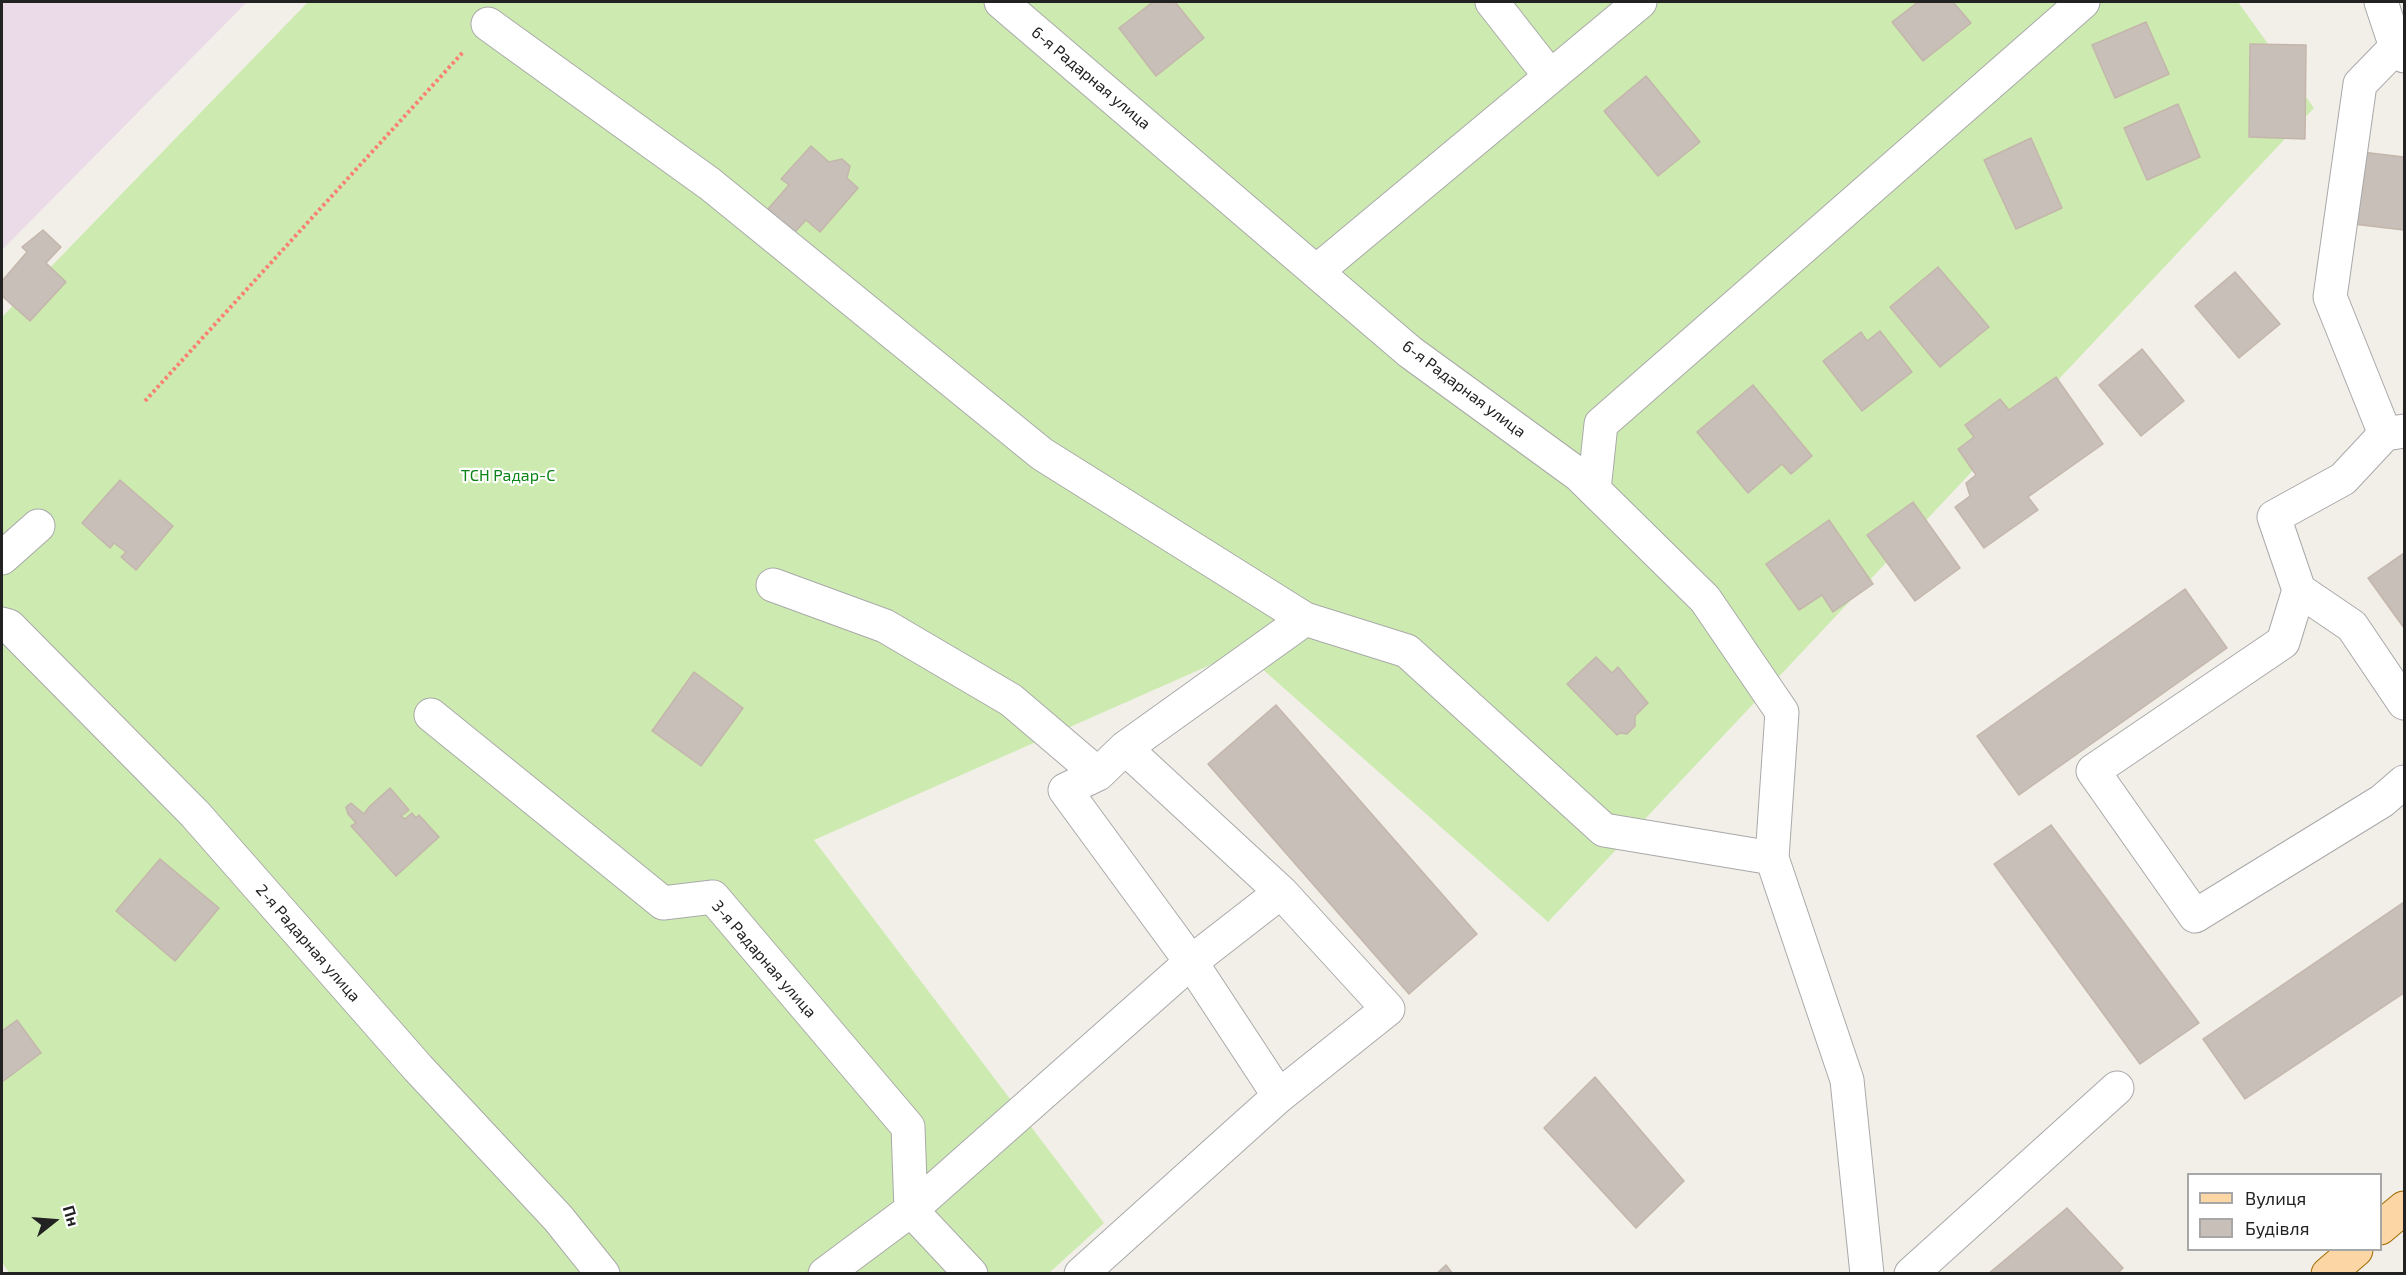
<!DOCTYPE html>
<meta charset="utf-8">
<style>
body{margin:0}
#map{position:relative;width:2406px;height:1275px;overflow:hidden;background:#f2efe9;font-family:"Exo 2",sans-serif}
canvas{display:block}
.frame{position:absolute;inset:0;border:3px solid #222;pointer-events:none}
.legend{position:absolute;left:2187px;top:1173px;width:195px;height:78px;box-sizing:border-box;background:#fff;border:2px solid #a7a7a7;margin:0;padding:8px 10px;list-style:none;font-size:18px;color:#222}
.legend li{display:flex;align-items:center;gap:12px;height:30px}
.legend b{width:30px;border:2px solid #a7a7a7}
.north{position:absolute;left:24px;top:1191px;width:60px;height:60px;-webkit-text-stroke:4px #fff;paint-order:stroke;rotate:73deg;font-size:16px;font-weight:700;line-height:24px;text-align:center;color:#222}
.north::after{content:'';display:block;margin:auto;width:21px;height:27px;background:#222;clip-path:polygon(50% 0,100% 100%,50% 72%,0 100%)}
</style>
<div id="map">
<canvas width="2406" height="1275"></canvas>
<div class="frame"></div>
<ul class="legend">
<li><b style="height:8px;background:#fcd6a4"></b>Вулиця</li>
<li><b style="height:16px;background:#c7bfb8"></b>Будівля</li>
</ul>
<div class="north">Пн</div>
</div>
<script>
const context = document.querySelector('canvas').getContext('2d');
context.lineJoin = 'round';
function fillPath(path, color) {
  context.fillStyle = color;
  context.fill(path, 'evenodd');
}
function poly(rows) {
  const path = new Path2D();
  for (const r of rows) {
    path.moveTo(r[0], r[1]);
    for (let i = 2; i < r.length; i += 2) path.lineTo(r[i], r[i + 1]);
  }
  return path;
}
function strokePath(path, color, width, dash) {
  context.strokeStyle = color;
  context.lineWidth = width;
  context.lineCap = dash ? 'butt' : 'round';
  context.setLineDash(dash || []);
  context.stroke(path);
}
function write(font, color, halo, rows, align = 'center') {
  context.font = font + ' "Exo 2",sans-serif';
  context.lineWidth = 4.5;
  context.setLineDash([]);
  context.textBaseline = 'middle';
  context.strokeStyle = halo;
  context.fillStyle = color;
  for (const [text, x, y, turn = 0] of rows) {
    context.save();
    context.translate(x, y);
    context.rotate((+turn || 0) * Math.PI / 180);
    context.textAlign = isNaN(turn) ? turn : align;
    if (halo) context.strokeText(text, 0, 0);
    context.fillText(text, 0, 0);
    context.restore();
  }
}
fillPath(poly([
 [2,2,247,2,2,250]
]), '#ebdbe8');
fillPath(poly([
 [308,2,2238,2,2314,108,1548,922,1242,651,814,840,1104,1223,1049,1273,9,1273,2,1262,2,317]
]), '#cdebb0');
const building = poly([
 [1153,2,1175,2,1204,38,1156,76,1119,28,1153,2],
 [1918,2,1953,2,1971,23,1923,61,1892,22,1918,2],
 [2146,22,2169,74,2115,98,2092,45,2146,22],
 [2250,44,2306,45,2305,139,2249,137,2250,44],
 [1646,76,1700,142,1658,176,1604,111,1646,76],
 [2178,104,2200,157,2147,180,2124,128,2178,104],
 [2031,138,2062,208,2016,229,1984,160,2031,138],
 [811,146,829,162,842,159,850,166,847,178,858,188,820,232,806,220,794,233,768,209,789,185,781,179,811,146],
 [2362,152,2404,157,2404,230,2353,224,2362,152],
 [43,230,61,247,46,263,66,282,30,321,2,296,2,281,27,252,22,247,43,230],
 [1938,267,1989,327,1940,367,1890,307,1938,267],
 [2235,272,2280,324,2239,358,2195,306,2235,272],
 [1880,331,1912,372,1862,411,1823,361,1861,332,1867,341,1880,331],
 [2142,349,2184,401,2141,436,2099,385,2142,349],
 [2056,377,2103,444,2028,497,2038,510,1984,548,1955,507,1970,496,1966,483,1976,475,1958,449,1974,437,1965,425,2000,399,2009,410,2056,377],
 [1753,385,1812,456,1791,474,1782,464,1748,493,1697,432,1753,385],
 [120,480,173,526,136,570,121,557,126,552,114,543,110,548,82,523,120,480],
 [1913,502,1960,568,1915,601,1867,535,1913,502],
 [1829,520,1873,584,1833,612,1822,595,1799,610,1766,564,1829,520],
 [2404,553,2404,628,2368,578,2404,553],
 [2185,589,2227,648,2019,795,1977,736,2185,589],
 [1596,657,1612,673,1618,667,1648,703,1635,716,1635,726,1627,734,1620,733,1617,735,1567,684,1596,657],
 [694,672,743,708,701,766,652,731,694,672],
 [1276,705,1477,934,1409,994,1208,764,1276,705],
 [390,788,409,810,401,816,405,819,412,813,416,818,419,815,439,837,396,876,351,826,356,823,348,814,346,807,351,803,364,814,369,807,390,788],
 [2051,825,2199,1023,2140,1064,1994,864,2051,825],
 [160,859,219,908,175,961,116,911,160,859],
 [2404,902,2404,993,2245,1099,2203,1039,2404,902],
 [17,1020,41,1053,2,1082,2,1031,17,1020],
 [1595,1077,1684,1181,1636,1228,1544,1128,1595,1077],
 [2067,1208,2123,1268,2117,1274,1988,1274,2067,1208],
 [1446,1265,1453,1274,1436,1274,1446,1265]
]);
fillPath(building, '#c7bfb8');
strokePath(building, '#c4b6ab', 1.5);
const minor = poly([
 [1001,2,1410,352,1579,475,1705,599,1782,712,1772,858,1847,1080,1867,1274],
 [1492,2,1550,76],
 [2381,2,2396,47,2404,56],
 [488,24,710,184,1042,454,1305,619,1407,651,1604,830,1772,858],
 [1317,271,1640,2],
 [2404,431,2385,434,2343,479,2274,517,2299,590,2283,642,2093,771,2195,916,2382,801,2404,782],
 [2385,434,2330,297,2360,84,2396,47],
 [1594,490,1601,424,2083,2],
 [2,558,38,526],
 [773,585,885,626,1011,700,1098,774],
 [2299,590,2352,626,2404,703],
 [2,624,9,626,195,814,418,1068,558,1218,603,1274],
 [431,715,663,903,713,897,908,1127,911,1210,971,1274],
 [1125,748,1281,892,1388,1009,1279,1096],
 [825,1274,911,1210,1191,962,1281,892],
 [1081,1274,1279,1096,1191,962,1065,790,1098,774,1125,748,1305,619],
 [1911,1274,2117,1088]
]);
const major = poly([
 [2380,1228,2404,1208],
 [2328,1274,2356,1250]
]);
strokePath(minor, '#a9a9a9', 35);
strokePath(major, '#a06b00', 35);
strokePath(poly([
 [145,401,464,51]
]), '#fa8072', 4, [3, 3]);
strokePath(minor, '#fff', 33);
strokePath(major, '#fcd6a4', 33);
write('16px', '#222', '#fff', [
 ["6-я Радарная улица",1091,78,40],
 ["6-я Радарная улица",1464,389,37],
 ["2-я Радарная улица",308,943,49],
 ["3-я Радарная улица",764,959,49]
]);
write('16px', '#0c8416', '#fff', [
 ["ТСН Радар-С",508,476]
]);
</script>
